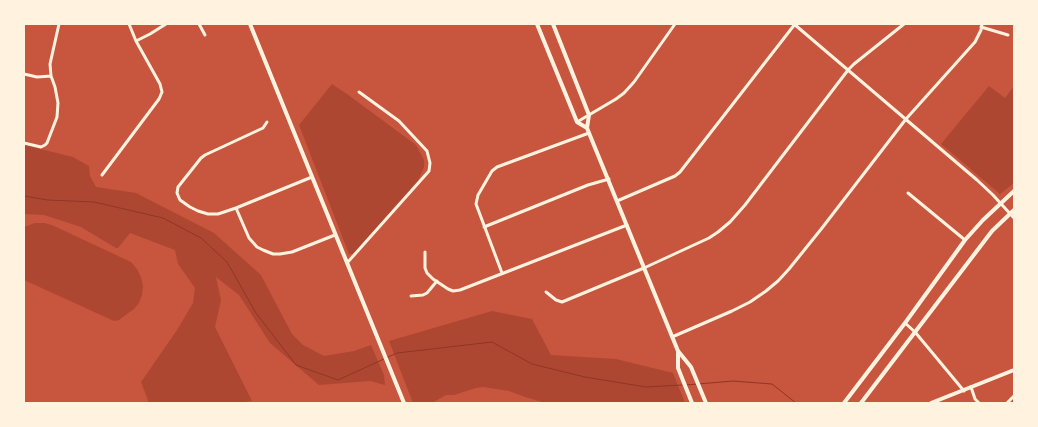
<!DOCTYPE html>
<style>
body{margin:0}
#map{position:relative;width:1038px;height:427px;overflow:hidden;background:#c8553d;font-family:"Noto Serif",serif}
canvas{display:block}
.frame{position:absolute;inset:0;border:25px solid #fff3e0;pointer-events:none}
</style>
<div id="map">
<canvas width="1038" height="427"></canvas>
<div class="frame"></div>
</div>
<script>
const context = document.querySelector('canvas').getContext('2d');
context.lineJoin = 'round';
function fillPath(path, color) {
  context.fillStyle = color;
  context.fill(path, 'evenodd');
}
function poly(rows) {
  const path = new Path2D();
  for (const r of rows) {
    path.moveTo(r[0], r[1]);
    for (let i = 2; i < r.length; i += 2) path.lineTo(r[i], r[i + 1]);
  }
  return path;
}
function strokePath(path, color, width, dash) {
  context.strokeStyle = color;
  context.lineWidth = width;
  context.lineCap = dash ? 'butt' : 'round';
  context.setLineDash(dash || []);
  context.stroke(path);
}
fillPath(poly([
 [332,84,347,94,416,145,424,160,424,167,418,181,361,246,353,254,349,254,299,125],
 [989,86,1005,98,1014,86,1014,183,1000,194,941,144],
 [24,145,73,157,89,166,90,176,96,187,136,193,214,233,261,275,292,334,303,345,324,356,354,351,371,345,384,375,385,385,370,381,319,385,270,343,239,295,216,277,221,300,215,327,252,401,238,403,149,403,141,382,177,330,193,303,195,288,178,264,175,250,130,233,118,248,116,248,81,227,44,215,24,214],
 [35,223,44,223,52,225,131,262,137,269,141,277,143,286,142,295,139,303,134,309,123,317,119,320,114,321,24,280,24,227],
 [492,311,532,319,551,355,616,359,673,373,685,403,546,403,525,397,509,391,483,387,476,388,454,395,446,395,432,403,413,403,389,341]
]), '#ae4732');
strokePath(poly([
 [24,196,48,200,94,202,163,218,201,238,227,262,256,313,296,365,338,380,397,353,492,342,532,364,585,377,646,387,682,385],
 [686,385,733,381,772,384,796,403]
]), '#8f3625', 1);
strokePath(poly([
 [199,24,205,35],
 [794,24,977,180,993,195,1014,218],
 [981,27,1008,35],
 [136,41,150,34,166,24],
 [24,74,37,77,51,76],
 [267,122,263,128,205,155,201,158,178,187,177,193,180,200,190,207,198,211,208,214,218,214,236,208,312,177],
 [577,122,616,99,624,93,634,82,675,24],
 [24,143,41,147,45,145,47,143,57,117,58,103,55,87,51,76,50,64,59,24],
 [102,175,159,99,162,92,160,84,136,41,129,24],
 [908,193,965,240],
 [617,201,675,176,680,172,795,24],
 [236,208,249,238,257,247,263,250,273,254,280,254,292,252,335,235],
 [484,227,588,185,609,179],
 [425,252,425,268,427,273,433,279,448,289,453,291,460,290,627,225],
 [347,263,429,171,430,163,427,151,399,121,359,92],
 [502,273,476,204,478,195,492,171,497,167,589,133],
 [546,292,556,300,562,302,644,268,709,238,718,232,730,222,745,205,848,70,854,64,904,24],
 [411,296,423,295,427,293,437,281],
 [905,323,915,332,964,391],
 [672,337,732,311,750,302,766,291,778,281,789,269,822,228,906,119,975,42,981,30,982,24],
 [971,387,975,399,979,403],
 [1007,403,1014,396]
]), '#fff3e0', 3);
strokePath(poly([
 [250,24,404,403],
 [931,403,1014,370]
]), '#fff3e0', 4);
strokePath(poly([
 [537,24,577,122,587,128],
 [553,24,589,115,587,128,589,133,678,351,691,367,706,403],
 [678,351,678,368,692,403],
 [844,403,905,323,965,240,983,220,1014,191],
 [861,403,992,231,1014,210]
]), '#fff3e0', 4);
</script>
